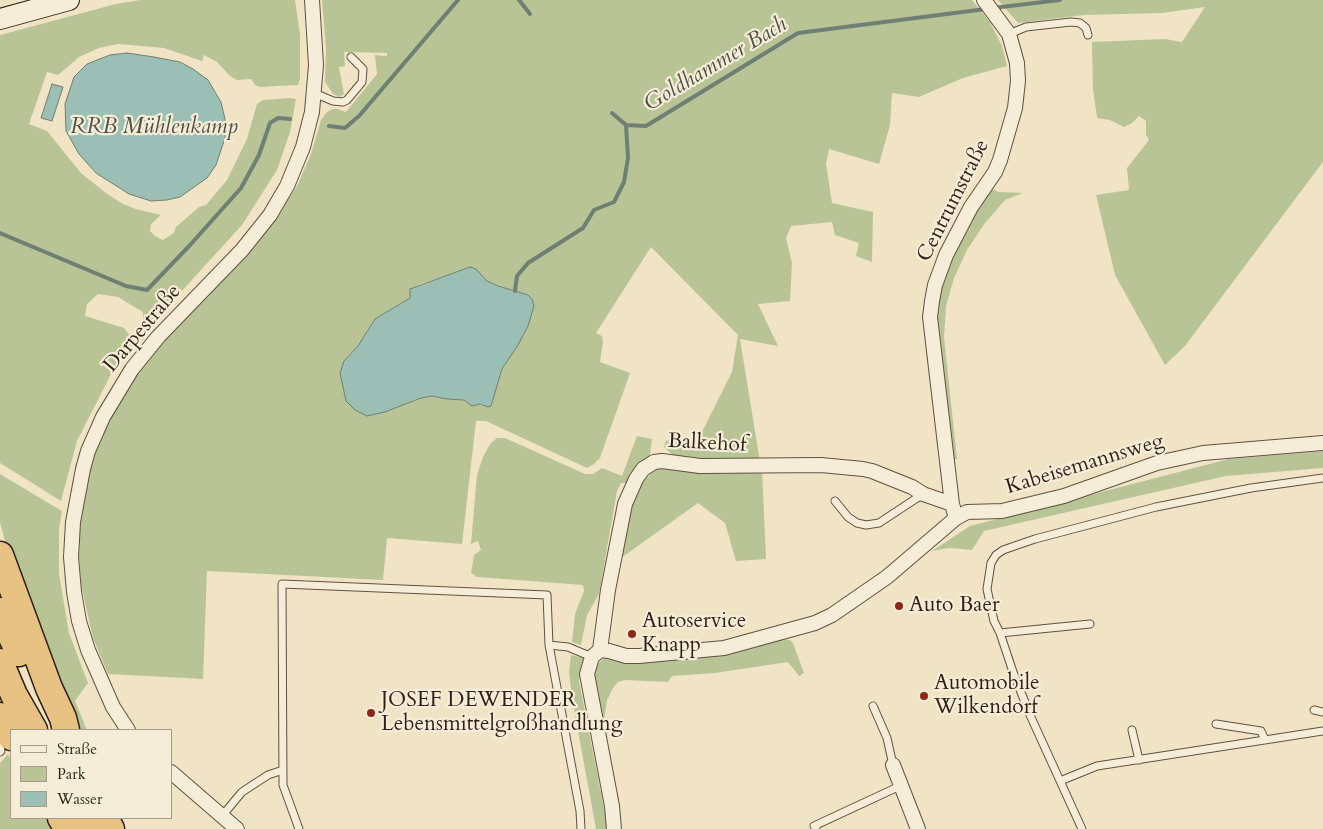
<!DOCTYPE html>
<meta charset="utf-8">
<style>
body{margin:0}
#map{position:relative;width:1323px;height:829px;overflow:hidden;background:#f1e4c5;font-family:Cardo,serif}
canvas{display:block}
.legend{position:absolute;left:10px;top:729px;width:162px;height:90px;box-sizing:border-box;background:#f6edd9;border:1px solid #a69b8a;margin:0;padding:6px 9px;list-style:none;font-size:15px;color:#2f1f14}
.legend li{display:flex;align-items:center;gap:10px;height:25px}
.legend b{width:25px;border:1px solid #a69b8a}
</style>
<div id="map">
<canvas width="1323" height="829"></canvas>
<ul class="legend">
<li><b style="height:6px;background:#f6edd9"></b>Straße</li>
<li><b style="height:14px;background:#b8c496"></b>Park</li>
<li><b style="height:14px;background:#9bbfb4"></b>Wasser</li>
</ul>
</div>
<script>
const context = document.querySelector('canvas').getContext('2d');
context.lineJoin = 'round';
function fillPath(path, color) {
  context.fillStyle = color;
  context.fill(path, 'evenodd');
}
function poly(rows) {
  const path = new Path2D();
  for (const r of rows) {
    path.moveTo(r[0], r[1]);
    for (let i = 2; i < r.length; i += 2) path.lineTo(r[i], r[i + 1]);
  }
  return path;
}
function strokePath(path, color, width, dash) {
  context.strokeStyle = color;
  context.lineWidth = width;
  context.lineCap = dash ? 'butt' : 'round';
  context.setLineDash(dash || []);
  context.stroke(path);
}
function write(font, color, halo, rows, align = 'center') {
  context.font = font + ' Cardo,serif';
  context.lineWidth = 4.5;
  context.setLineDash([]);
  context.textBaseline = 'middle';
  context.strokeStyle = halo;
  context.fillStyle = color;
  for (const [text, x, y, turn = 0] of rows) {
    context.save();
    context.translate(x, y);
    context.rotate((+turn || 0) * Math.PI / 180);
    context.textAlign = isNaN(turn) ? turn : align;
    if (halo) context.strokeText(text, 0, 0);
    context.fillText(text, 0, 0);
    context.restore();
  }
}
fillPath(poly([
 [140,0,295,0,300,34,300,79,298,85,260,87,255,85,251,79,237,80,230,76,217,62,204,55,202,61,164,48,118,44,99,48,79,57,58,75,47,72,29,124,47,131,81,173,106,193,123,204,136,209,161,215,151,224,150,231,155,236,163,240,174,233,176,227,199,207,206,205,227,180,247,139,257,104,263,100,291,98,296,99,290,132,277,170,242,225,149,327,143,324,143,312,118,297,98,294,87,304,85,316,124,328,134,341,112,372,77,441,61,501,0,463,0,35,116,4],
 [322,0,972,0,990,22,1002,46,1007,66,963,78,919,97,892,93,890,125,879,164,829,149,826,164,832,203,873,212,872,262,856,256,859,243,835,235,832,222,791,226,786,238,792,263,790,301,758,304,778,346,740,339,760,462,675,457,664,447,666,440,695,446,732,372,738,335,651,247,596,333,602,336,603,342,600,362,630,373,600,458,594,464,587,468,486,421,476,421,462,544,387,538,383,580,207,571,203,679,108,674,93,638,81,585,79,555,80,526,84,504,82,503,92,458,108,420,125,391,142,366,275,221,297,186,311,154,321,120,327,112,333,109,338,109,346,112,377,74,375,55,387,56,387,53,344,52,345,66,339,67,344,94,340,97,333,94,325,82,326,48],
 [470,268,476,269,487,281,498,286,528,295,518,345,502,368,491,405,485,406,464,400,447,399,432,396,421,398,344,361,358,346,375,319,410,298,418,285],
 [998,0,1323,0,1323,162,1185,346,1165,365,1115,275,1096,195,1129,190,1127,168,1149,140,1146,135,1146,121,1139,116,1132,123,1124,127,1110,120,1097,118,1093,89,1092,42,1165,39,1182,42,1205,7,1162,13,1084,15,1018,23],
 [991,188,998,192,1023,193,1005,200,985,223,967,250,954,278,946,306,944,337,957,459,951,460,938,338,936,308,942,278,966,225],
 [637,436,652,439,650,455,628,483,621,483,617,491,599,594,587,615,581,645,572,642,575,614,584,591,583,585,477,577,471,573,474,555,481,550,478,541,471,544,477,475,483,457,490,444,497,438,505,438,585,474,593,474,602,468,622,476],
 [1323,451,1323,468,1226,476,984,531,972,550,949,548,932,551,970,526,1229,459],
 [657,468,699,472,762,471,766,559,736,561,725,523,698,503,621,558,625,519,642,482],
 [0,474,62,511,59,529,59,574,69,633,88,683,75,701,87,730,78,730,17,582,0,523],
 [783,639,790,640,793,643,804,673,799,676,788,662,715,673,672,676,668,682,625,680,618,682,613,688,607,700,604,721,600,727,593,678,595,667,604,658,728,653],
 [571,655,584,658,580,670,579,681,608,829,596,829,572,698,569,672],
 [8,754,11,759,11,818,50,818,57,829,0,829,0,763]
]), '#b8c496');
const water = poly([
 [127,53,154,57,180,62,193,69,208,80,221,102,225,119,225,138,216,165,207,178,180,197,167,200,151,201,129,194,96,173,79,154,66,131,65,104,74,77,87,64,110,55,127,53],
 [52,84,63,87,52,121,41,118,52,84],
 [470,267,476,269,487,281,498,286,528,295,532,299,534,306,528,326,518,345,502,369,491,406,488,407,480,404,472,406,464,400,447,399,432,396,421,398,385,412,367,416,355,410,346,401,340,373,344,361,358,346,375,319,410,298,410,289,470,267]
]);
fillPath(water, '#9bbfb4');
strokePath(water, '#707f74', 1);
strokePath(poly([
 [519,0,530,14],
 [993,8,1060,0],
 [612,113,626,125,646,126,798,33,986,9],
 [329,126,345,128,359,116,458,0],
 [0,233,126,286,147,290,191,244,241,188,259,155,270,123,278,118,290,119],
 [515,291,517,276,528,263,583,228,594,210,614,202,624,182,628,158,626,125]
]), '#707f74', 4);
const service = poly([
 [1009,34,1026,27,1071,22,1080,23,1086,28,1088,35],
 [314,93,333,101,343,102,347,100,362,82,363,69,351,57],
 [835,501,848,517,857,523,866,525,879,523,923,494],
 [1000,633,1090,624],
 [873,706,887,738,893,765],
 [1314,710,1323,712],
 [1216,724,1261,731,1265,740],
 [1132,730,1139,760],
 [0,744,1,751,0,752],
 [1060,781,1097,766,1323,731],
 [222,816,242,792,268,775,283,770],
 [299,829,283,785,282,584,547,595,549,645],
 [581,829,580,811,549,645,568,647,592,657],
 [816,829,814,826,900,786],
 [1082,829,1030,715,1013,672,1000,633,994,621,987,589,991,563,996,555,1003,550,1035,539,1156,507,1251,488,1323,478]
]);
const minor = poly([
 [956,518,952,504,930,317,932,301,935,285,946,255,971,207,995,172,1000,160,1015,108,1018,81,1017,63,1009,34,984,0],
 [600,650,609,651,626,656,639,656,724,648,815,623,832,615,887,577,956,518,967,512,1002,511,1064,496,1157,463,1203,453,1323,443],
 [600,650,608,590,625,504,636,479,643,469,654,462,662,461,700,466,821,465,863,469,872,471,912,487,923,494,952,504],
 [600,650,592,657,587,674,612,806,614,829],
 [128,730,113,707,88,650,79,621,74,592,71,557,73,522,83,469,88,451,103,417,132,369,158,337,242,250,270,215,287,186,303,147,312,112,316,65,312,0],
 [893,765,918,829],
 [171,772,237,829]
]);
const secondary = poly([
 [0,19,69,0]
]);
const motorway = poly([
 [0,555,49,688,63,718,66,730],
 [0,611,19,653],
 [0,662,14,695,34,730],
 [0,716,11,737],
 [61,818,68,829],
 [82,818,88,829],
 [105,818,111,829]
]);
strokePath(service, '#605040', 9);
strokePath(minor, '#605040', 16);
strokePath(secondary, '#2f1f14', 22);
strokePath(motorway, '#2f1f14', 29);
strokePath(service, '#f6edd9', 7);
strokePath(minor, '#f6edd9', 14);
strokePath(secondary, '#f6edd9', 20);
strokePath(motorway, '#e8c282', 26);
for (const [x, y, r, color] of [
 [899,606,5,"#8f2418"],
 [632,634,5,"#8f2418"],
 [924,696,5,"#8f2418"],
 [371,713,5,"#8f2418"]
]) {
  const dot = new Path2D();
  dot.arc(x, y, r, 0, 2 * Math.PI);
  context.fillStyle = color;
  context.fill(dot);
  strokePath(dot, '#f6edd9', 2);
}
write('21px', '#2f1f14', '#f6edd9', [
 ["Centrumstraße",954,201,-63],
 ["Darpestraße",143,329,-50],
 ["Balkehof",707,444,3],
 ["Kabeisemannsweg",1085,465,-17]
]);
write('21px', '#2f1f14', '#f6edd9', [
 ["Auto Baer",909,606],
 ["Autoservice",642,622],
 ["Knapp",642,646],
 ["Automobile",934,684],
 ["Wilkendorf",934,708],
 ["JOSEF DEWENDER",381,701],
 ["Lebensmittelgroßhandlung",381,725]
], 'left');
write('italic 22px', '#4f4f44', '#f6edd9', [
 ["Goldhammer Bach",716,65,-31],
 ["RRB Mühlenkamp",154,128]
]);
</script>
